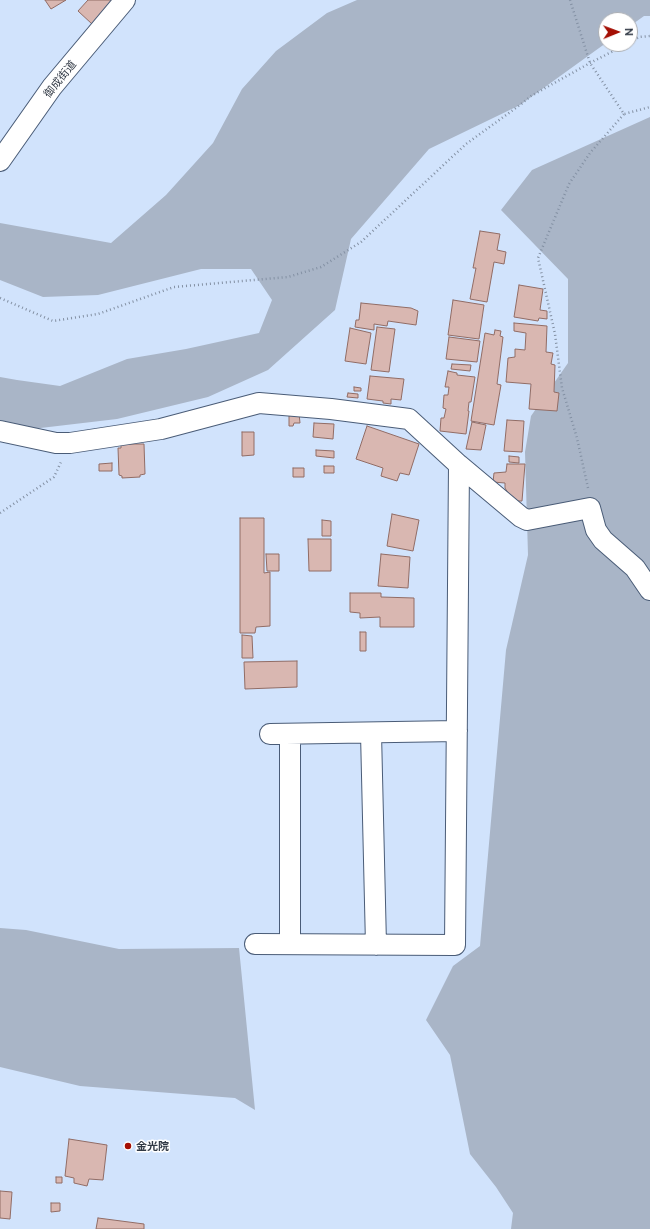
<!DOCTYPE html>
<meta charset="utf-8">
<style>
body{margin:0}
#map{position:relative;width:650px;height:1229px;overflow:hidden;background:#d1e3fc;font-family:Ubuntu,sans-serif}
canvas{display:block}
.north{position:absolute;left:598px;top:12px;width:40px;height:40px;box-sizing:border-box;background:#fff;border:1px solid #acafb4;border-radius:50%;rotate:89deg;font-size:11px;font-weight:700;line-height:16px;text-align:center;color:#303844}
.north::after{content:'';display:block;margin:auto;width:14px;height:18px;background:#a40f04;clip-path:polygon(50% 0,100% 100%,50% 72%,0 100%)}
</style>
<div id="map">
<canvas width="650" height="1229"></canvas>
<div class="north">N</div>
</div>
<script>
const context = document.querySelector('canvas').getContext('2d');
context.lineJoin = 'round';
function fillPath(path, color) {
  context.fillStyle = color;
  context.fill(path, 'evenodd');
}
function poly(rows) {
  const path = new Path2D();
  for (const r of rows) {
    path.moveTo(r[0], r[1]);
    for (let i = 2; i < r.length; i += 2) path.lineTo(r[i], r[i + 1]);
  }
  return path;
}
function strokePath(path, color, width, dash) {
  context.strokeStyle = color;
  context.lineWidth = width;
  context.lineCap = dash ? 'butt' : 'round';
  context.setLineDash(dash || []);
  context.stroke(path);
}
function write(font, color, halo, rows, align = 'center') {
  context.font = font + ' Ubuntu,"Noto Sans JP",sans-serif';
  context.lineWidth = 3;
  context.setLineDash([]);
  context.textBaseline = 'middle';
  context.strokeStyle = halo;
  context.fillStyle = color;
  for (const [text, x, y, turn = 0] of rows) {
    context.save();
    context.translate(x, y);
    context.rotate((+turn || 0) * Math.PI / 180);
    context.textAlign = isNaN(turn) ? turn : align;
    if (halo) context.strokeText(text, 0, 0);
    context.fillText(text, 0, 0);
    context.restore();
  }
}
fillPath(poly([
 [357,0,650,0,650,16,644,16,630,26,630,20,606,20,606,43,520,105,429,149,351,239,335,310,268,370,208,397,117,419,32,429,0,420,0,377,17,380,60,386,127,359,186,349,259,333,272,300,251,269,201,269,98,295,43,297,0,280,0,223,111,243,166,195,213,143,242,89,276,51,327,13],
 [650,117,650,1229,511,1229,513,1213,496,1187,470,1154,450,1055,426,1020,453,966,480,946,506,650,528,555,525,452,531,416,568,363,568,279,501,210,532,170],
 [0,928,26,930,119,949,239,948,255,1110,235,1098,80,1086,0,1067]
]), '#a9b5c7');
const building = poly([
 [45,0,66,0,51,9,45,0],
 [88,0,114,0,92,24,78,11,88,0],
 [480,231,500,234,497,250,506,252,504,264,494,262,487,302,470,299,476,268,473,268,480,231],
 [519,285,543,289,540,310,547,311,547,319,539,318,538,321,514,317,519,285],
 [453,300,484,305,479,339,448,335,453,300],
 [361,303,411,308,418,311,416,325,388,321,387,326,374,324,374,330,355,327,356,320,359,320,361,303],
 [514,323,547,326,546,352,553,353,551,364,555,365,554,392,559,393,557,411,529,409,531,384,506,382,508,358,515,357,515,349,525,350,526,333,514,331,514,323],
 [377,327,395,329,389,372,371,370,377,327],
 [350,328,371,333,366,364,345,361,350,328],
 [495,330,501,331,500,336,503,337,497,384,501,385,494,425,471,421,485,333,494,335,495,330],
 [449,337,480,341,477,362,446,359,449,337],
 [452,364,471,365,470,371,451,369,452,364],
 [448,371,457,373,457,375,475,377,471,402,469,402,468,411,469,411,466,434,440,431,441,418,444,418,446,409,443,408,444,395,448,395,449,387,445,387,448,371],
 [370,376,404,379,401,400,391,399,391,404,383,403,383,401,367,399,370,376],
 [354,387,361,388,361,391,354,391,354,387],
 [348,393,358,394,358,398,347,397,348,393],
 [289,413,299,413,300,423,294,423,293,426,289,426,289,413],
 [507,420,524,421,522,452,504,451,507,420],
 [472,422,486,425,481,450,466,449,472,422],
 [314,423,334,424,333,439,313,437,314,423],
 [367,426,419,444,409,475,400,473,397,481,381,476,383,468,356,459,367,426],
 [242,432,254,432,254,455,242,456,242,432],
 [121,444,144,444,145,474,140,475,140,477,122,478,122,476,119,475,118,448,121,448,121,444],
 [316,450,334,451,334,458,316,456,316,450],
 [509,456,519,457,519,463,509,462,509,456],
 [112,463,112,471,99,471,99,464,112,463],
 [507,464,525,464,522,501,513,501,505,488,505,483,493,482,494,473,506,472,507,464],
 [324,466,334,466,334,473,324,473,324,466],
 [293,468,304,468,304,477,293,477,293,468],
 [392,514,419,520,413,551,387,546,392,514],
 [240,518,264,518,264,573,270,572,270,626,256,627,255,633,240,633,240,518],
 [322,520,331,521,331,536,322,536,322,520],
 [308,539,331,539,331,571,309,571,308,539],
 [266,554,279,554,279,571,267,571,266,554],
 [381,554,410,557,408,588,378,586,381,554],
 [350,593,381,593,381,597,414,598,414,627,380,627,380,617,360,618,360,613,350,612,350,593],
 [360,632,366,632,366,651,360,651,360,632],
 [242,635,252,636,253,658,242,658,242,635],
 [297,661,297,687,245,689,244,662,297,661],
 [69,1139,107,1145,103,1180,89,1179,87,1186,74,1183,74,1178,65,1176,69,1139],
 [56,1177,62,1177,62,1183,56,1183,56,1177],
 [0,1191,12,1192,10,1219,0,1218,0,1191],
 [51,1203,60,1203,60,1211,51,1212,51,1203],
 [98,1218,144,1224,144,1229,96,1229,98,1218]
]);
fillPath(building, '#d9b7b1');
strokePath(building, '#916c65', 1);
const minor = poly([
 [0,161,52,87,125,0],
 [0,431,56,443,70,443,161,429,259,403,331,409,409,419,459,465,521,517,527,520,590,508,596,530,603,540,635,568,650,590],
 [371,733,376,945],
 [270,734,457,731],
 [290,734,290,944],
 [255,944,455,945,459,465]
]);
strokePath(minor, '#4a5c77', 22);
strokePath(poly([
 [570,0,590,63,624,114,650,107],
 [630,42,639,37,650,36],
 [0,298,53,321,98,314,174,287,288,277,321,267,361,242,466,144,520,105,531,96,590,63,627,44],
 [588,488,577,438,562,388,555,334,538,258,569,184,590,153,624,114],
 [0,513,54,477,61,462]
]), '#8390a3', 2.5, [1, 3]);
strokePath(minor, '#fff', 20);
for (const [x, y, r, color] of [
 [128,1146,4,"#a40f04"]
]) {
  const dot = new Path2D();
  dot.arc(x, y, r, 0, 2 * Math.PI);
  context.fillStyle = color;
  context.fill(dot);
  strokePath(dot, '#fff', 1.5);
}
write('11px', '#303844', '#fff', [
 ["御成街道",60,79,-51]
]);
write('bold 11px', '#303844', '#fff', [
 ["金光院",136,1146]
], 'left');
</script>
